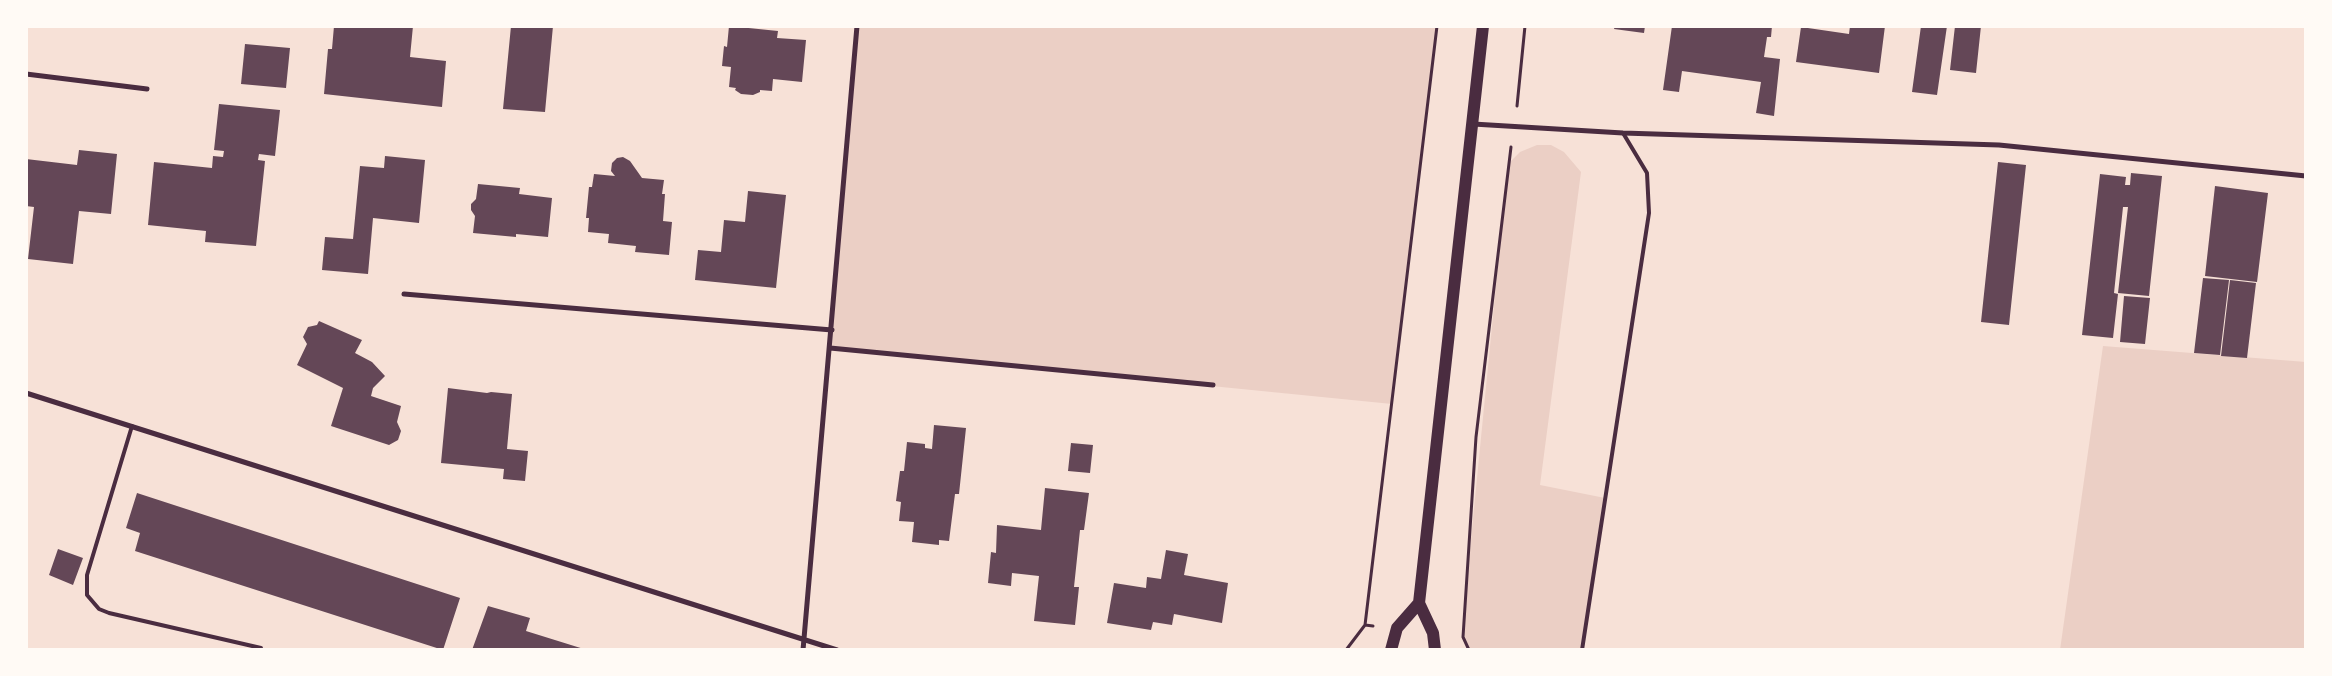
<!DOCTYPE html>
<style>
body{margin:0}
#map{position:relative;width:2332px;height:676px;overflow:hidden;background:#f7e1d7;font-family:Inter,sans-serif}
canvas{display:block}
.frame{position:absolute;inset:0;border:28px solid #fffaf5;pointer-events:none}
</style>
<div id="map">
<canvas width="2332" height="676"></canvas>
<div class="frame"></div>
</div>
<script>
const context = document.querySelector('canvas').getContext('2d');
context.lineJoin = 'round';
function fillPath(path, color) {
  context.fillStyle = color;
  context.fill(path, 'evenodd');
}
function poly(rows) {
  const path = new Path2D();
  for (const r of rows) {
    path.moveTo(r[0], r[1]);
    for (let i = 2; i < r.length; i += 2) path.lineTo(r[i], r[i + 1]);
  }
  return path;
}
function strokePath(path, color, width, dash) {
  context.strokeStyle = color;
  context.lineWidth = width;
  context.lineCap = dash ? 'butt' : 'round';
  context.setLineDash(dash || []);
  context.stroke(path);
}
fillPath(poly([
 [857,26,1437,26,1392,404,830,348],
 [1537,145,1551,145,1564,152,1581,172,1540,485,1605,498,1583,650,1469,650,1463,637,1465,600,1508,164,1520,152],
 [2103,346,2306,362,2306,650,2060,650]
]), '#ebcfc5');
fillPath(poly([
 [334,26,413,26,410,57,446,61,442,107,324,94,328,49,332,49],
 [511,26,553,26,545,112,503,109],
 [729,26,778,31,777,38,806,40,802,82,773,79,772,91,760,90,760,92,753,95,741,94,735,90,736,88,729,87,731,67,722,66,724,46,727,47],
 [1615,26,1645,26,1644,33,1614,29],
 [1672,26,1772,26,1771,37,1767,37,1764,57,1780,59,1774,116,1756,113,1761,82,1682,71,1679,92,1663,90],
 [1850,26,1885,26,1879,73,1796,62,1801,27,1849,34],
 [1921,26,1947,26,1937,95,1912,92],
 [1955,26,1981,26,1976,73,1950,70],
 [245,44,290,48,286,88,241,84],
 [219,104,280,110,275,156,259,154,258,160,265,161,256,246,205,242,206,231,148,225,154,162,212,168,213,156,223,157,224,151,214,150],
 [79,150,117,154,111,214,79,211,73,264,28,259,34,207,26,206,26,159,77,165],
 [385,156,425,160,419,223,373,218,368,274,322,270,325,237,353,239,360,166,384,168],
 [623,157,630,161,642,178,664,180,662,194,665,194,663,221,672,222,669,255,635,252,636,246,608,243,609,234,588,232,589,218,586,218,589,187,592,187,594,174,615,176,611,171,612,163,617,158],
 [1998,162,2026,165,2009,325,1981,322],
 [2131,173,2162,176,2149,296,2118,293,2128,207,2123,207,2114,293,2118,294,2113,338,2082,335,2100,174,2126,177,2125,185,2130,185],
 [478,184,520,188,519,194,552,198,548,237,516,234,516,237,473,233,475,216,471,210,471,204,476,199],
 [2215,186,2268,193,2257,282,2205,276],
 [748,191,786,195,776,288,695,280,698,250,721,252,724,220,745,222],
 [2203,278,2229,280,2220,355,2194,353],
 [2230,280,2256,283,2247,358,2221,356],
 [2124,296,2150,298,2145,344,2120,342],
 [319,321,362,340,355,353,372,362,385,376,373,388,371,396,401,406,397,422,401,431,398,440,389,445,331,426,343,388,297,365,307,344,303,337,308,327,317,325],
 [448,388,487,393,491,392,512,394,507,449,528,451,525,481,503,479,504,469,441,463],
 [934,425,966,428,959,494,955,494,949,541,939,540,939,545,912,542,914,522,899,521,901,502,896,501,900,471,904,471,907,442,925,444,925,448,932,449],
 [1071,443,1093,445,1090,473,1068,471],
 [1045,488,1089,493,1084,530,1080,530,1074,587,1079,587,1075,625,1034,621,1039,576,1012,573,1011,586,988,583,991,552,996,553,997,525,1041,530],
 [137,493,460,598,443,650,135,551,140,533,126,528],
 [58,549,83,558,73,585,49,575],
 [1166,550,1188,554,1184,575,1228,583,1222,623,1174,614,1172,625,1153,622,1151,630,1107,623,1114,583,1146,588,1147,577,1161,579],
 [488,606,530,618,526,631,587,650,472,650]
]), '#644757');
strokePath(poly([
 [1517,106,1525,26],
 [1365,625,1437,26],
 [1346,650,1365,625,1373,626],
 [1469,650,1463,637,1476,437,1511,147]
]), '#4a2c40', 3);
strokePath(poly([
 [132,426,87,575,87,595,99,609,109,613,261,648],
 [1582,650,1649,213,1647,173,1623,133]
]), '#4a2c40', 4);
strokePath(poly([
 [26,74,147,89],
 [1473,124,1623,133,1999,145,2306,176],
 [404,294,832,330],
 [830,348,1213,385],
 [26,393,837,650],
 [803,650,857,26]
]), '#4a2c40', 5);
strokePath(poly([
 [1391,650,1397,628,1419,603],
 [1435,650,1433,633,1419,603,1483,26]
]), '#4a2c40', 12);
</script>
